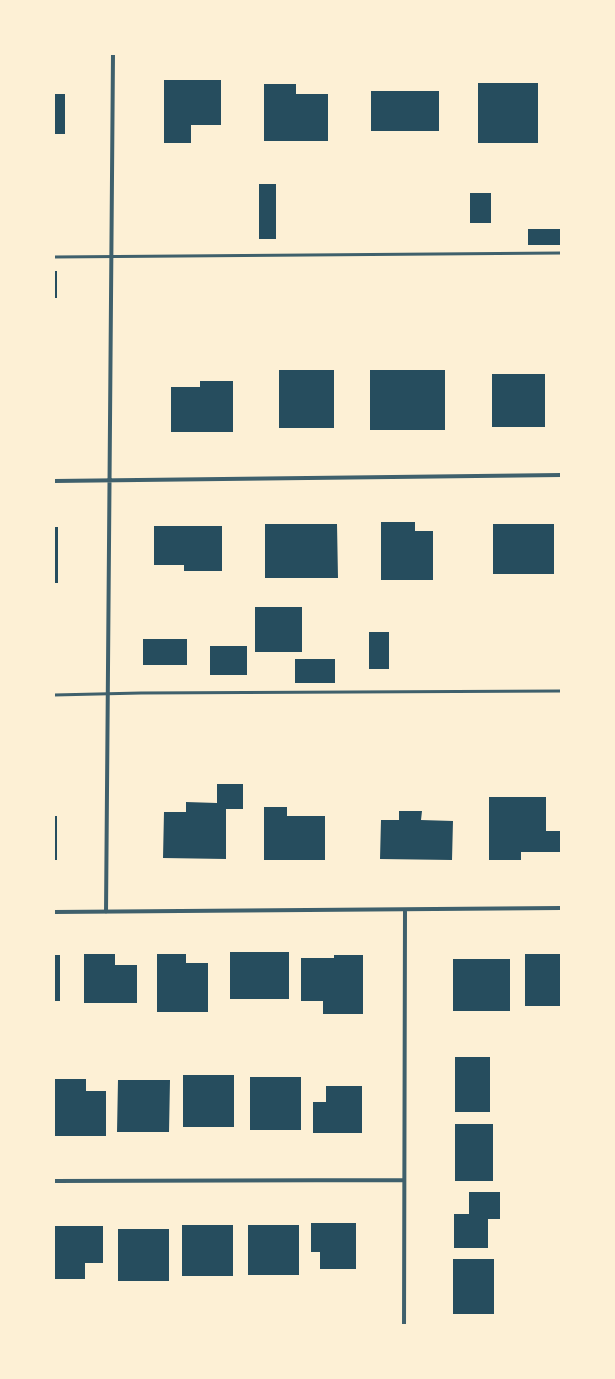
<!DOCTYPE html>
<style>
body{margin:0}
#map{position:relative;width:615px;height:1379px;overflow:hidden;background:#fdf0d5;font-family:"Noto Sans",sans-serif}
canvas{display:block}
.frame{position:absolute;inset:0;border:55px solid #fdf0d5;pointer-events:none}
</style>
<div id="map">
<canvas width="615" height="1379"></canvas>
<div class="frame"></div>
</div>
<script>
const context = document.querySelector('canvas').getContext('2d');
context.lineJoin = 'round';
function fillPath(path, color) {
  context.fillStyle = color;
  context.fill(path, 'evenodd');
}
function poly(rows) {
  const path = new Path2D();
  for (const r of rows) {
    path.moveTo(r[0], r[1]);
    for (let i = 2; i < r.length; i += 2) path.lineTo(r[i], r[i + 1]);
  }
  return path;
}
function strokePath(path, color, width, dash) {
  context.strokeStyle = color;
  context.lineWidth = width;
  context.lineCap = dash ? 'butt' : 'round';
  context.setLineDash(dash || []);
  context.stroke(path);
}
fillPath(poly([
 [164,80,221,80,221,125,191,125,191,143,164,143],
 [478,83,538,83,538,143,478,143],
 [264,84,296,84,296,94,328,94,328,141,264,141],
 [371,91,439,91,439,131,371,131],
 [54,94,65,94,65,134,54,134],
 [259,184,276,184,276,239,259,239],
 [470,193,491,193,491,223,470,223],
 [528,229,561,229,561,245,528,245],
 [54,271,57,271,57,298,54,298],
 [279,370,334,370,334,428,279,428],
 [370,370,445,370,445,430,370,430],
 [492,374,545,374,545,427,492,427],
 [200,381,233,381,233,432,171,432,171,387,200,387],
 [381,522,415,522,415,531,433,531,433,580,381,580],
 [265,524,337,524,338,578,265,578],
 [493,524,554,524,554,574,493,574],
 [154,526,222,526,222,571,184,571,184,565,154,565],
 [54,527,58,527,58,583,54,583],
 [255,607,302,607,302,652,255,652],
 [369,632,389,632,389,669,369,669],
 [143,639,187,639,187,665,143,665],
 [210,646,247,646,247,675,210,675],
 [295,659,335,659,335,683,295,683],
 [217,784,243,784,243,809,226,809,226,859,163,858,164,812,186,812,186,802,217,803],
 [489,797,546,797,546,831,561,831,561,852,521,852,521,860,489,860],
 [264,807,287,807,287,816,325,816,325,860,264,860],
 [399,811,422,811,421,820,453,821,452,860,380,859,381,820,399,820],
 [54,816,57,816,57,860,54,860],
 [230,952,289,952,289,999,230,999],
 [84,954,115,954,115,965,137,965,137,1003,84,1003],
 [157,954,186,954,186,963,208,963,208,1012,157,1012],
 [525,954,561,954,561,1006,525,1006],
 [54,955,60,955,60,1001,54,1001],
 [334,955,363,955,363,1014,323,1014,323,1001,301,1001,301,958,334,958],
 [453,959,510,959,510,1011,453,1011],
 [455,1057,490,1057,490,1112,455,1112],
 [183,1075,234,1075,234,1127,183,1127],
 [250,1077,301,1077,301,1130,250,1130],
 [55,1079,86,1079,86,1091,106,1091,106,1136,55,1136],
 [118,1080,170,1080,169,1132,117,1132],
 [326,1086,362,1086,362,1133,313,1133,313,1102,326,1102],
 [455,1124,493,1124,493,1181,455,1181],
 [469,1192,500,1192,500,1219,488,1219,488,1248,454,1248,454,1214,469,1214],
 [311,1223,356,1223,356,1269,320,1269,320,1252,311,1252],
 [182,1225,233,1225,233,1276,182,1276],
 [248,1225,299,1225,299,1275,248,1275],
 [55,1226,103,1226,103,1263,85,1263,85,1279,55,1279],
 [118,1229,169,1229,169,1281,118,1281],
 [453,1259,494,1259,494,1314,453,1314]
]), '#264d5e');
strokePath(poly([
 [54,257,561,253],
 [54,695,141,693,561,691]
]), '#3f606c', 3);
strokePath(poly([
 [54,481,561,475],
 [54,912,561,908],
 [106,912,113,54],
 [54,1181,404,1180],
 [404,1325,405,910]
]), '#3f606c', 4);
</script>
